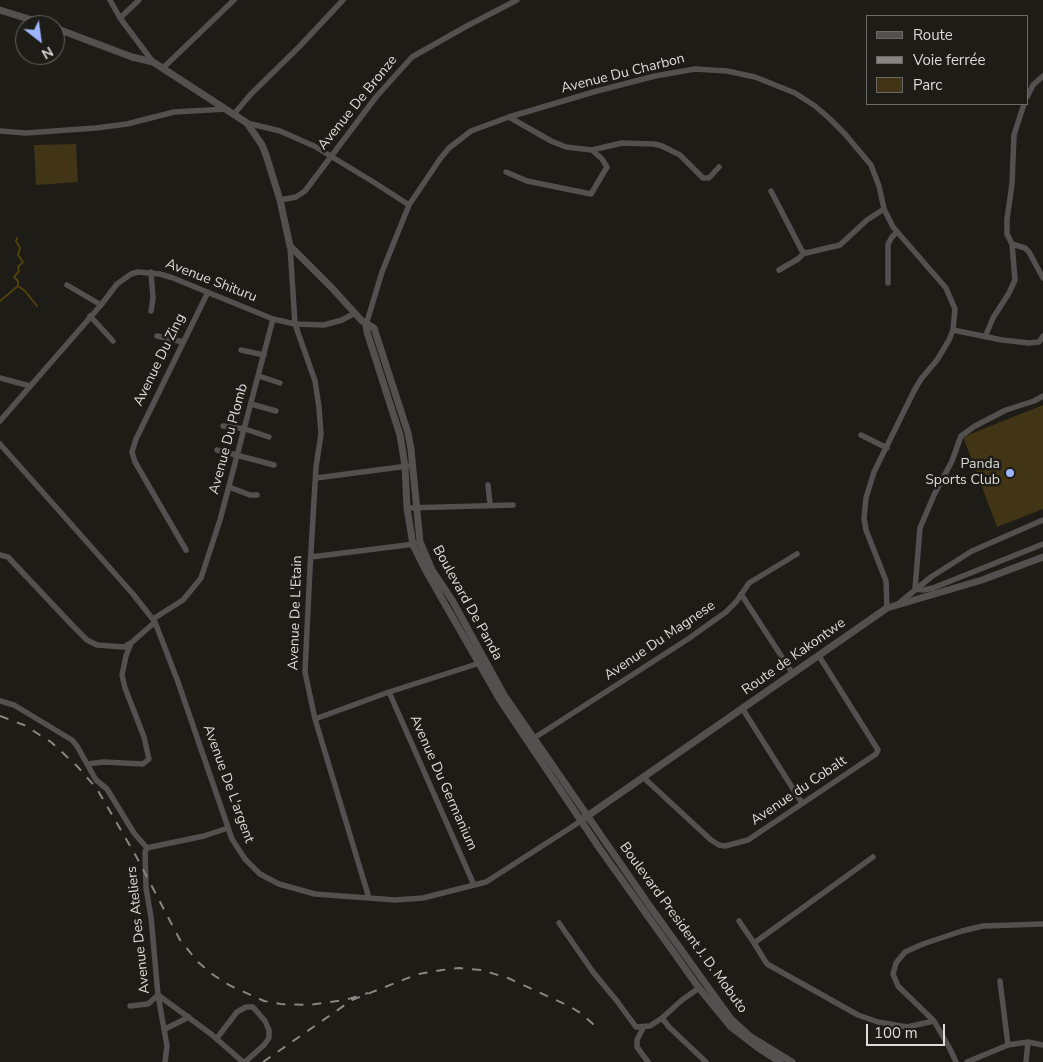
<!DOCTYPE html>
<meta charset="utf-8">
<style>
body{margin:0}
#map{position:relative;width:1043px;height:1062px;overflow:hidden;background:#1e1c17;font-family:"Nunito Sans",sans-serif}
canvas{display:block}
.legend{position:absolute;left:866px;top:15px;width:162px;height:90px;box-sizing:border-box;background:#1e1c17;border:1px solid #6b6965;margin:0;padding:6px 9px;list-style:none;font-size:15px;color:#dedcd9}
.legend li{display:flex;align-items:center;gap:10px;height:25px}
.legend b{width:25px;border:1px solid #6b6965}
.north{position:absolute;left:15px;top:15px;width:50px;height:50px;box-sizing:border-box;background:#1e1c17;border:1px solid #6b6965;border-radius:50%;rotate:150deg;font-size:14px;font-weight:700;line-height:20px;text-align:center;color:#dedcd9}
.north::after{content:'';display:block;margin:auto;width:18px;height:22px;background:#9cb4fd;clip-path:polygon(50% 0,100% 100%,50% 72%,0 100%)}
.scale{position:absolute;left:866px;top:1024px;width:79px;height:22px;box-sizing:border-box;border:2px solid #dedcd9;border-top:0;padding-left:6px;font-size:15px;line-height:18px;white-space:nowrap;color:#dedcd9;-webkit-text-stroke:4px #1e1c17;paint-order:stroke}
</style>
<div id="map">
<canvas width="1043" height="1062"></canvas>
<ul class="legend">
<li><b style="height:6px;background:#52514f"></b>Route</li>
<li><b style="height:6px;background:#888682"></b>Voie ferrée</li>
<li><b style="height:14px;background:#413515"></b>Parc</li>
</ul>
<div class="north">N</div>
<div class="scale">100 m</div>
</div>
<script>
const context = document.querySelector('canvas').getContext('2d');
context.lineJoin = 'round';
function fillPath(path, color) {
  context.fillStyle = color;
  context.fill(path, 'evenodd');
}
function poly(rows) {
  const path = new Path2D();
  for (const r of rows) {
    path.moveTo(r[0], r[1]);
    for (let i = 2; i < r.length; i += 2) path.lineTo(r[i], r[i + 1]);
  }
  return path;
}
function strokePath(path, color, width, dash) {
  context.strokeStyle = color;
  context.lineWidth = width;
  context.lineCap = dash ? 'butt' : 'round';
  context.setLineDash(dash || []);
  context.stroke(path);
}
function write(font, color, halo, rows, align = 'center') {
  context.font = font + ' "Nunito Sans",sans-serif';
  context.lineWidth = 5;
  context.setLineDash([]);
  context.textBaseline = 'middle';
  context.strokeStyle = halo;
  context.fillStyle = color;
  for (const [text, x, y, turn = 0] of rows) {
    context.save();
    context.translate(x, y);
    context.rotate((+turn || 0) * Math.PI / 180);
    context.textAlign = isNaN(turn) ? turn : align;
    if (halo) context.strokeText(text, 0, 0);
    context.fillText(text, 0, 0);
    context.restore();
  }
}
fillPath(poly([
 [76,144,78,182,36,185,34,145],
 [1043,405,1043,509,997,527,963,437]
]), '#413515');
strokePath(poly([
 [18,286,25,291,37,306],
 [0,301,18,286,18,281,14,277,19,271,18,267,23,262,18,255,20,248,16,241,17,238]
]), '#50400d', 2);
strokePath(poly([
 [110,0,120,18,153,62],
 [120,18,139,0],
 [163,68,234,0],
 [1027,97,1033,85,1043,76],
 [1024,104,1014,135,1012,184,1007,219,1007,234,1012,244,1025,248,1029,252,1043,278],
 [234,114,251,94,299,47,343,0],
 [509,117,551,141,566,147,592,150,622,143,654,144,662,146,680,155,703,178,709,178,719,167],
 [247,123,280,131,314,146,375,183,409,205],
 [0,131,26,133,96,128,127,124,174,112,226,109],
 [506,172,527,181,591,194,607,167,602,159,592,150],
 [771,191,802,251,806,253,840,245,867,220,884,209],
 [280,200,296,197,305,191,376,97,412,57,465,27,517,0],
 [290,246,295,324,315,381,319,407,321,434,316,467,310,568,305,672,315,719,369,898],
 [779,270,798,259,804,253],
 [888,283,888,244,892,237,897,232],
 [67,285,101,305],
 [151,311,153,298,151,272],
 [90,316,113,341],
 [366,325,382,272,409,205,440,159,449,148,471,131,509,117,597,91,655,76,695,69,727,71,755,77,795,93,815,106,829,118,845,134,871,165,879,186,884,209,893,227,946,288,955,309,953,330,949,340,937,360,921,379,914,391,874,472,866,498,864,518,866,530,886,581,887,608],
 [953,330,1002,340,1029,343,1039,342,1043,336],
 [157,336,183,342],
 [985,337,993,318,1009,293,1015,280,1012,244],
 [241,350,264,355],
 [259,376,280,383],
 [0,378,30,386],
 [1043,396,1034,401,1006,410,975,426,961,436,952,461,934,495,920,528,915,589,924,590,933,588,1043,544],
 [251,404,276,411],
 [0,421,101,305,117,284,131,274,138,272,160,274,173,278,273,319,295,324,324,325,342,320,355,313],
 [223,426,245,429,269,437],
 [861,435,887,448],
 [0,444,133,594,155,622,178,682,232,839,245,859,260,874,279,884,315,894,395,900,423,898,486,882,581,821],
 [217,450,274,465],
 [316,478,408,466],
 [488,485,490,504],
 [229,487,250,495,257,495],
 [407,508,513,505],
 [186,550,135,462,132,452,136,439,208,292],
 [0,555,8,557,73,626,87,640,97,645,124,647,131,643,155,622],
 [311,557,415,544],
 [741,594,793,674],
 [898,604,931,577,972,551,1043,520],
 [153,619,183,600,201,578,220,520,273,319],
 [389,692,474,885],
 [0,701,14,705,72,740,77,746,96,780,107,789,134,833,147,848],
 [742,708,802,803],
 [315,719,389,692,483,662],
 [531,740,688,639,726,612,736,602,749,583,797,554],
 [87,764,104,762,143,764,149,759,144,737,125,688,122,675,126,656,131,643],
 [644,778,711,840,719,845,725,846,748,840,876,754,878,750,819,656],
 [739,921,754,943,767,964,858,1015,878,1022,907,1027,934,1021],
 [559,923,593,972,617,1001,636,1027,650,1026,662,1018,682,1000,699,988],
 [754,943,873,857],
 [1000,981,1008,1045],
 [130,1006,148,1004,158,995,211,1034,243,1062],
 [662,1018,669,1027,706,1062],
 [643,1028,637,1040,637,1047,648,1062],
 [165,1029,189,1017],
 [217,1038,237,1012,246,1007,253,1007,265,1021,269,1030,269,1038,264,1045,245,1062],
 [165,1062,167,1046,158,995,151,917,146,888,145,852,147,848,151,847,204,836,228,828],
 [956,1062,949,1047,934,1021,898,986,893,974,896,963,905,952,923,944,962,931,983,926,1043,924],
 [967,1062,1008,1045,1028,1042,1043,1045],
 [1026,1062,1028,1042]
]), '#52514f', 5.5);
strokePath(poly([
 [0,10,48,25],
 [55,28,132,57,153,62,247,123,262,145,266,155,280,200,290,246,332,288,362,321,374,328,408,433,411,449,420,542,432,570,452,600,504,695,649,905,731,1019,751,1037,792,1062],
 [366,325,367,332,400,435,405,466,407,508,413,545,426,571,500,700,600,849,699,988,731,1027,757,1047,780,1062],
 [583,819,887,608,982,580,1043,557]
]), '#52514f', 7);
strokePath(poly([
 [0,716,24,725,51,742,77,766,97,789,136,856,180,940,198,962,212,974,229,985,264,1001,281,1004,308,1005,345,1000,368,993],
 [263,1062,352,1000,418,974,442,970,459,968,481,970,508,978,569,1006,582,1014,594,1025]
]), '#888682', 2, [9, 9]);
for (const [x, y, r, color] of [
 [1010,473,5,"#9cb4fd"]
]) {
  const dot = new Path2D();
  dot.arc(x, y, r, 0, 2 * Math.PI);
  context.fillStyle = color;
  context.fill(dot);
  strokePath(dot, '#1e1c17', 2);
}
write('14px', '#dedcd9', '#1e1c17', [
 ["Avenue Du Charbon",623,74,-14],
 ["Avenue De Bronze",358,103,-51],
 ["Avenue Shituru",211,281,21],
 ["Avenue Du Zing",160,360,-64],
 ["Avenue Du Plomb",229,439,-75],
 ["Boulevard De Panda",467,603,61],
 ["Avenue De L'Etain",296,613,-88],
 ["Avenue Du Magnese",660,641,-34],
 ["Route de Kakontwe",794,657,-35],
 ["Avenue Du Germanium",443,783,66],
 ["Avenue De L'argent",228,784,70],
 ["Avenue du Cobalt",799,791,-34],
 ["Boulevard President J. D. Mobuto",683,928,54],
 ["Avenue Des Ateliers",139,930,-96]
]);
write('14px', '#dedcd9', '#1e1c17', [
 ["Panda",1000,465],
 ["Sports Club",1000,481]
], 'right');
</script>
